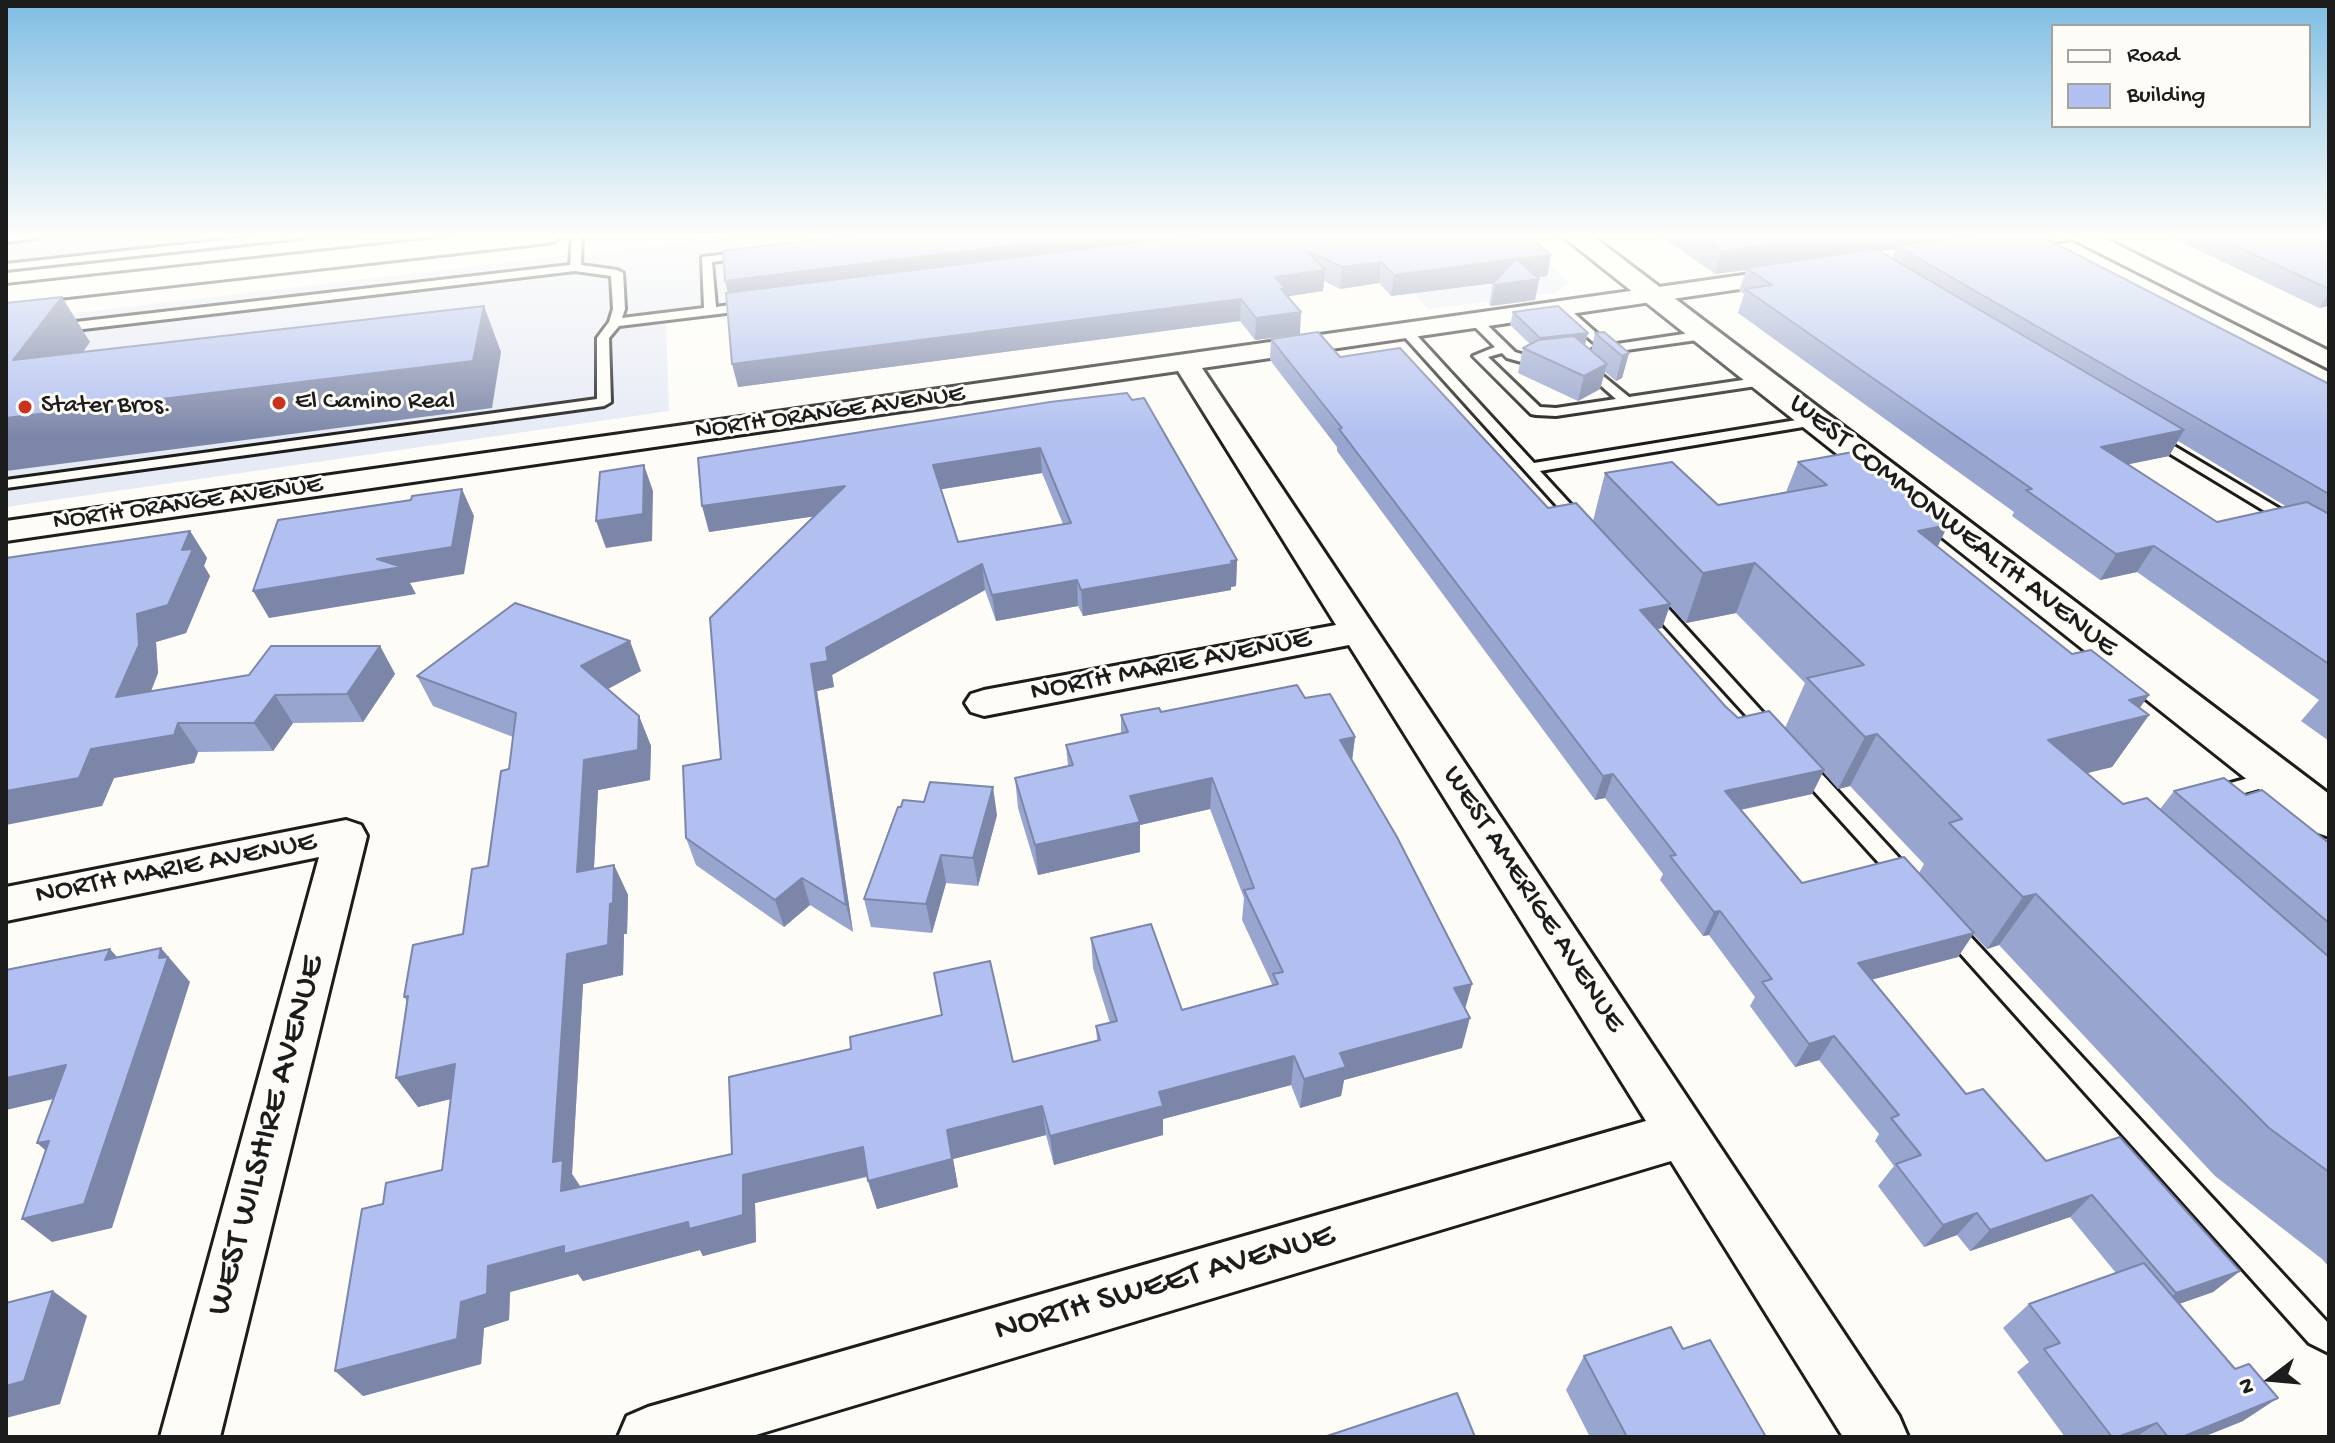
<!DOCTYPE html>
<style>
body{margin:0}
#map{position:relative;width:2335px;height:1443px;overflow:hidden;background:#fdfcf7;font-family:"Gochi Hand",sans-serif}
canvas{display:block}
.frame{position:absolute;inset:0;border:8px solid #1c1c1c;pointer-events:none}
.legend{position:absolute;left:2051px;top:24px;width:260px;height:104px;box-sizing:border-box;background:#fdfcf7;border:2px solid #a3a29f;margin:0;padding:10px 14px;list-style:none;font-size:24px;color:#1c1c1c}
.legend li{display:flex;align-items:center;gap:16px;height:40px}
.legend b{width:40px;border:2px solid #a3a29f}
.north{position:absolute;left:2231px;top:1339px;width:80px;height:80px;-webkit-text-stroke:6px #fdfcf7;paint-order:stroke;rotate:254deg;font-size:22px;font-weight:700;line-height:32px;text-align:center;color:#1c1c1c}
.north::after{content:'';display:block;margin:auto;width:28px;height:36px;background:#1c1c1c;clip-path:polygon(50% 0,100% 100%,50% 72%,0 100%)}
</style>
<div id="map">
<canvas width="2335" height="1443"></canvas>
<div class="frame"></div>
<ul class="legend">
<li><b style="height:10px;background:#fdfcf7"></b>Road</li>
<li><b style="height:22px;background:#b1c0f0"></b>Building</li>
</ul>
<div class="north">N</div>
</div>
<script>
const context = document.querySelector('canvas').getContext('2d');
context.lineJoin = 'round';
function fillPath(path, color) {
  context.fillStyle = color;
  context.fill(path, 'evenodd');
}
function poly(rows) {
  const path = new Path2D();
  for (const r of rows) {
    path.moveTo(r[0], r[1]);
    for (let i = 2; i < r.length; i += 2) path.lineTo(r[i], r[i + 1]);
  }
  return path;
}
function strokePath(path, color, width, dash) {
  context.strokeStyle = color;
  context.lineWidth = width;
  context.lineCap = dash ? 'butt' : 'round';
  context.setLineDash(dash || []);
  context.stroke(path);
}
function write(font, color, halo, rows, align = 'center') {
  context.font = font + ' "Gochi Hand",sans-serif';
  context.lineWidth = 6;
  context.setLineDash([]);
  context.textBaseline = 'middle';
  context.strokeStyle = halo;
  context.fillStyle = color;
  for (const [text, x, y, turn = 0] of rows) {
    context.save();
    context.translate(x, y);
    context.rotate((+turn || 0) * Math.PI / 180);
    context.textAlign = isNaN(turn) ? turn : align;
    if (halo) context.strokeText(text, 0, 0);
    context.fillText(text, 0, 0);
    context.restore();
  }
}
fillPath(poly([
 [6,235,369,235,6,273],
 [742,235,1518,235,1570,283,1555,293,1428,309,1363,236,666,323,669,411,6,507,6,321]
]), '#e6eaf5');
const lane = poly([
 [43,235,38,238,6,242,6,236,43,235],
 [269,235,306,235,301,238,6,270,6,264,269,235],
 [572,235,582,235,581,265,617,270,623,273,625,309,622,318,704,308,702,257,747,252,753,255,751,257,712,262,716,307,751,302,757,306,751,310,619,326,609,338,611,402,604,406,6,488,6,480,597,399,597,338,609,322,613,309,611,276,575,271,58,332,52,328,58,324,570,265,572,235],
 [1558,306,1566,306,1610,345,1704,331,1710,335,1704,339,1598,354,1592,350,1598,346,1558,312,1558,306],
 [1472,318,1480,318,1515,352,1525,355,1549,354,1549,360,1525,363,1507,358,1502,353,1488,357,1540,407,1556,408,1616,399,1582,369,1582,363,1586,362,1629,397,1763,377,1769,381,1763,385,1556,416,1536,415,1531,414,1473,356,1495,347,1472,324,1472,318],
 [1402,328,1410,328,1534,463,1815,417,1822,421,1815,425,1540,471,1586,521,1589,524,1581,529,1576,527,1402,334,1402,328],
 [2154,434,2329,538,2329,550,2149,441,2147,438,2154,434],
 [1650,594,1656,595,1776,727,1779,731,1776,735,1764,735,1644,603,1642,599,1644,595,1650,594],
 [1801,757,1808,759,1912,872,1915,878,1912,884,1905,886,1898,884,1794,769,1792,764,1801,757],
 [2273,771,2280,773,2282,778,2280,783,2213,802,2206,800,2203,795,2206,790,2273,771],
 [1949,919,1956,921,2329,1324,2329,1353,2309,1343,1942,933,1938,927,1942,921,1949,919]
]);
const street = poly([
 [2017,235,2098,235,2329,351,2329,369,2072,239,1992,253,1984,251,1981,246,1984,241,2017,235],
 [1793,268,1801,270,1805,275,1801,280,1202,368,1899,1416,1908,1437,1843,1437,1671,1161,749,1437,618,1437,627,1416,648,1407,1646,1121,1349,645,984,716,971,712,965,703,971,694,984,690,1336,625,1178,371,6,541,6,521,1793,268],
 [346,820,361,825,367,836,220,1437,160,1437,319,857,6,921,6,887,346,820]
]);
const secondary = poly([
 [473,235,560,235,556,241,547,243,6,304,6,286,473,235],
 [1561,235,1591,235,2329,794,2329,837,2312,831,1561,235]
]);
strokePath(lane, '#1c1c1c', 6);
strokePath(street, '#1c1c1c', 6);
strokePath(secondary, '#1c1c1c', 6);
fillPath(lane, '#fdfcf7');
fillPath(street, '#fdfcf7');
fillPath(secondary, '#fdfcf7');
fillPath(poly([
 [854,235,1528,235,1551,255,1547,276,1538,277,1539,279,1535,300,1491,306,1489,305,1493,283,1391,296,1379,283,1340,289,1324,281,1323,291,1287,296,1300,334,1255,340,1240,321,738,387],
 [1659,235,2039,235,2329,384,2329,741,2301,721,2319,700,2137,572,2100,580,2012,516,2014,512,1738,313,1744,294,1739,291,1746,270,1715,274],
 [1896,249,1892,259,1879,251],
 [2178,441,2287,507,2217,522,2128,464,2169,456],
 [2167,235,2329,235,2329,306,2319,308],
 [1513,312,1585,345,1591,351,1595,333,1629,353,1622,378,1616,381,1605,372,1600,389,1578,401,1518,373,1523,348,1530,344,1510,325],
 [1271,339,1340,357,1548,508,1593,521,1605,473,1718,505,1786,492,1798,462,1948,525,1937,547,2149,715,2112,767,2087,773,2123,804,2160,809,2174,791,2246,795,2329,843,2329,1267,2322,1259,2215,1176,1999,945,1987,949,1973,934,1958,957,1871,980,1966,1094,2046,1161,2240,1271,2213,1292,2179,1304,2243,1421,2203,1437,2065,1437,2017,1372,2029,1362,2003,1328,2029,1304,2116,1273,2070,1217,1970,1251,1957,1235,1924,1247,1878,1186,1894,1166,1875,1141,1879,1134,1819,1060,1795,1067,1750,1006,1755,997,1709,935,1703,936,1660,880,1663,874,1605,798,1595,800,1337,451,1337,447,1270,360],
 [1670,606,1686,623,1736,613,1805,683,1785,728,1738,718,1725,706,1657,629,1662,628],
 [1823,772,1838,789,1850,786,1924,864,1919,873,1802,883,1741,810,1812,794],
 [1050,402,1237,560,1236,586,1231,587,1231,590,1083,616,1078,606,996,621,985,590,832,675,834,687,817,691,853,932,810,905,784,927,696,865,686,838,721,759,814,516,709,532],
 [1042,473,1063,524,958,542,941,489],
 [190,531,207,558,204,566,210,576,186,633,156,642,158,673,151,691,249,675,380,646,395,674,363,722,293,723,273,751,198,752,194,763,114,778,102,806],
 [641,671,608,689,639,716,651,746,650,780,598,790,594,869,614,865,628,895,627,934,624,934,623,975,583,984,572,1174,581,1187,732,1154,1013,1062,1097,1040,1096,1026,1110,1023,1093,968,1091,938,1182,1010,1272,986,1272,984,1242,920,1244,898,1210,809,1140,825,1140,852,1038,875,1018,808,1015,778,1068,766,1066,745,1121,734,1121,715,1305,698,1355,737,1352,760,1465,1009,1462,1048,1344,1080,1341,1096,1300,1108,1291,1085,1163,1119,1163,1135,1054,1165,1046,1135,953,1159,958,1187,877,1209,867,1177,755,1203,756,1242,703,1256,700,1250,583,1281,578,1274,510,1292,509,1320,484,1328,481,1364,363,1396,383,1204,442,1170,451,1099,418,1107,407,1001,404,997,463,934,488,866,509,769,513,737,433,706,417,676],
 [997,815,978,886,946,883,932,933,871,927,864,899],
 [1683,1349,1766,1437,1590,1437,1566,1390,1584,1356]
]), '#98a5ce');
fillPath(poly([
 [1095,235,1261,235,730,302,725,281],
 [1838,235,1988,235,1897,246,1896,249,1749,270,1746,268,1746,270,1715,274,1722,251],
 [1551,255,1547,276,1513,280,1517,259],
 [1516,259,1512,281,1391,296,1394,275],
 [1381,262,1379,283,1340,289,1342,267],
 [1325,270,1323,291,1284,297,1275,277],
 [1539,279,1535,300,1491,306,1495,285],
 [2329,293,2329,306,2319,308],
 [62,297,90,342,44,408,13,360],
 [1241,299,1240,321,738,387,732,364],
 [484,306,501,352,492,408,6,471,6,418],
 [1301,312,1300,334,1255,340,1256,318],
 [1588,333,1585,345,1538,351,1540,338],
 [1629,353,1622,378,1616,381,1622,356],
 [1607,364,1600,389,1578,401,1584,376],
 [2184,430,2169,456,2086,473,2101,447],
 [1040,448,1042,473,937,490,933,465],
 [644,465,653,491,652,541,606,548,596,521],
 [845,486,850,511,709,532,702,506],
 [462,489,474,516,464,574,410,583,416,594,269,618,253,591,377,559],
 [1948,525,1924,575,1918,531],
 [190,531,207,558,204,566,210,576,186,633,156,642,158,673,137,726,116,697,137,614,182,550],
 [2154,546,2137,572,2100,580,2116,554],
 [1237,560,1236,586,1231,587,1231,590,1083,616,1081,590],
 [1755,563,1736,613,1686,623,1703,573],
 [982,564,985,590,832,675,834,687,817,691,853,932,846,905,811,664,826,648],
 [1077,580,1078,606,996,621,992,595],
 [1670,604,1662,628,1632,634,1640,610],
 [630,641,641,671,593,697,581,666],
 [380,646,395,674,363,722,347,694],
 [275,695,293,723,273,751,254,723],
 [2149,695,2132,719,2149,715,2112,767,2015,791,2048,740,2129,700],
 [639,716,651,746,650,780,598,790,592,903,577,872,584,760],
 [178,723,198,752,194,763,114,778,102,806,6,825,6,791,91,749],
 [1877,734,1850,786,1838,789,1865,737],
 [1355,737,1351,768,1340,740],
 [1824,770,1812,794,1715,815,1725,791],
 [1613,774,1605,798,1595,800,1603,776],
 [1212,778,1210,809,1140,825,1140,852,1038,875,1035,845,1130,796],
 [993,787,997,815,978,886,973,858],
 [941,855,946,883,932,933,926,904],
 [614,865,628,895,627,934,624,934,623,975,583,984,572,1174,581,1188,561,1191,553,1162,567,954,610,904],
 [802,878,810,905,784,927,775,900],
 [2036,894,1999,945,1987,949,2023,897],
 [1720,911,1709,935,1703,936,1714,912],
 [1974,933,1958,957,1843,987,1858,963],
 [161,948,190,982,112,1228,52,1242,22,1219,159,958],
 [110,949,133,975,105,960],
 [1472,984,1464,1013,1454,988],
 [1470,1018,1462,1048,1344,1080,1341,1096,1300,1108,1304,1079,1340,1053],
 [1834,1036,1819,1060,1795,1067,1809,1044],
 [1294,1056,1291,1085,1163,1119,1163,1135,1054,1165,1050,1136,1159,1092],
 [455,1064,475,1093,418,1107,396,1078],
 [66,1065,92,1090,6,1110,6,1078],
 [1042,1106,1046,1135,953,1159,958,1187,877,1209,868,1181,947,1130],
 [49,1141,66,1168,37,1143],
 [863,1147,872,1175,755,1203,756,1242,703,1256,700,1250,583,1281,578,1274,510,1292,509,1320,484,1328,481,1364,363,1396,335,1371,461,1302,488,1266,743,1175],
 [2092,1195,2070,1217,1970,1251,1990,1230],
 [1977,1213,1957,1235,1924,1247,1943,1225],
 [2240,1271,2213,1292,2150,1314,2176,1293],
 [53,1291,87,1316,60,1404,6,1418,6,1386],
 [2278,1398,2243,1421,2203,1437,2182,1437],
 [2157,1423,2136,1437,2117,1437]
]), '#7c86a8');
const building = poly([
 [855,235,1095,235,725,281,723,251,855,235],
 [1196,235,1528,235,1551,255,1517,259,1539,279,1495,285,1493,283,1516,259,1394,275,1381,262,1342,267,1308,252,1325,270,1275,277,1285,288,1281,289,1301,312,1256,318,1241,299,732,364,726,293,1196,235],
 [1699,235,1838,235,1722,251,1699,235],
 [1975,235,2039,235,2329,384,2329,494,1897,246,1975,235],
 [2212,235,2329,235,2329,289,2212,235],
 [1876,249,2184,430,2101,447,2217,522,2307,502,2329,514,2329,664,2154,546,2116,554,2026,490,2032,489,1745,289,1772,285,1746,268,1876,249],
 [62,297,13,360,484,306,473,361,6,418,6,303,62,297],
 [1558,306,1588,333,1540,338,1513,312,1558,306],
 [1318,332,1340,357,1400,348,1548,508,1576,503,1670,604,1640,610,1725,706,1738,718,1769,711,1824,770,1725,791,1802,883,1904,857,1974,933,1858,963,1966,1094,1983,1089,2046,1161,2120,1137,2240,1271,2176,1293,2092,1195,1990,1230,1977,1213,1943,1225,1896,1164,1921,1155,1891,1118,1899,1115,1834,1036,1809,1044,1762,982,1772,979,1720,911,1714,912,1670,856,1676,855,1613,774,1603,776,1339,429,1342,428,1271,339,1318,332],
 [1604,332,1629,353,1622,356,1595,333,1604,332],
 [1574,336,1607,364,1584,376,1523,348,1538,340,1574,336],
 [1127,393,1132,400,1144,398,1237,560,1231,561,1232,564,1081,590,1077,580,992,595,982,564,826,648,828,661,811,664,846,905,802,878,775,900,686,838,683,766,721,759,710,618,845,486,702,506,698,458,1050,402,1127,393],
 [1040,448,1071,523,958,542,933,465,1040,448],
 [1853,452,1948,525,1918,531,2072,654,2091,650,2149,695,2129,700,2149,715,2048,740,2123,804,2147,798,2329,957,2329,1172,2269,1128,2036,894,2023,897,1949,823,1962,819,1877,734,1865,737,1807,678,1864,665,1755,563,1703,573,1605,473,1672,462,1718,505,1827,485,1798,462,1853,452],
 [644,465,643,514,596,521,600,472,644,465],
 [462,489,452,547,377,559,402,567,253,591,278,520,411,500,412,496,462,489],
 [190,531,182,550,193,549,168,605,137,614,139,645,116,697,249,675,271,646,380,646,347,694,275,695,254,723,178,723,174,735,91,749,79,778,6,791,6,558,190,531],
 [515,603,630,641,581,666,639,716,638,750,584,760,577,872,614,865,613,903,610,904,608,945,567,954,553,1162,563,1160,561,1191,732,1154,729,1077,851,1049,850,1037,942,1015,934,973,990,961,1013,1062,1100,1040,1096,1026,1117,1021,1091,938,1151,924,1182,1010,1278,984,1273,974,1283,972,1244,890,1254,888,1212,778,1130,796,1140,822,1035,845,1015,778,1073,765,1066,745,1128,732,1121,715,1159,708,1161,712,1297,685,1305,698,1330,694,1355,737,1340,740,1397,837,1472,984,1454,988,1470,1018,1340,1053,1346,1067,1304,1079,1294,1056,1159,1092,1163,1106,1050,1136,1042,1106,947,1130,952,1159,868,1181,863,1147,743,1175,743,1215,689,1229,688,1222,564,1254,564,1246,488,1266,487,1294,461,1302,457,1339,335,1371,362,1209,383,1204,386,1183,442,1170,455,1064,396,1078,408,996,404,997,413,945,463,934,472,869,488,866,501,771,509,769,516,713,417,676,515,603],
 [2224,778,2246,795,2262,790,2329,843,2329,923,2174,791,2224,778],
 [930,782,993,787,973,858,941,855,926,904,864,899,898,807,901,807,903,800,924,802,930,782],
 [161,948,159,958,168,957,84,1204,22,1219,49,1141,37,1143,66,1065,6,1078,6,970,110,949,105,960,161,948],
 [2144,1263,2235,1369,2249,1364,2278,1398,2182,1437,2168,1437,2157,1423,2117,1437,2112,1437,2044,1349,2060,1343,2029,1304,2144,1263],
 [53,1291,24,1381,6,1386,6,1303,53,1291],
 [1671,1327,1683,1349,1710,1340,1766,1437,1627,1437,1584,1356,1671,1327],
 [1457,1393,1475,1437,1324,1437,1457,1393]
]);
fillPath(building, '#b1c0f0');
strokePath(building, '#7c86a8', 2);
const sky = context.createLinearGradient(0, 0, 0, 437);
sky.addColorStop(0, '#7dbde3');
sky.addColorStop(0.54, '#fefefb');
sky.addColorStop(1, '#fefefb00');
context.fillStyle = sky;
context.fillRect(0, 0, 2335, 437);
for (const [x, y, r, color] of [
 [279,403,8,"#c8321e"],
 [25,407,8,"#c8321e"]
]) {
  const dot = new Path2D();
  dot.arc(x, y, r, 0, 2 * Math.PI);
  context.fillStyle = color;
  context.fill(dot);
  strokePath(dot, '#fdfcf7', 3);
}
write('26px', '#1c1c1c', '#fdfcf7', [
 ["El Camino Real",295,403],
 ["Stater Bros.",41,407]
], 'left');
write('26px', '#1c1c1c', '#fdfcf7', [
 ["NORTH ORANGE AVENUE",830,414,-8],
 ["NORTH ORANGE AVENUE",188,505,-8]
]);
write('30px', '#1c1c1c', '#fdfcf7', [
 ["WEST COMMONWEALTH AVENUE",1952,527,38],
 ["NORTH MARIE AVENUE",1171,667,-11],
 ["NORTH MARIE AVENUE",176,870,-11],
 ["WEST AMERIGE AVENUE",1532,900,57]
]);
write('36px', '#1c1c1c', '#fdfcf7', [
 ["WEST WILSHIRE AVENUE",268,1136,-75],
 ["NORTH SWEET AVENUE",1165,1285,-16]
]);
</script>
